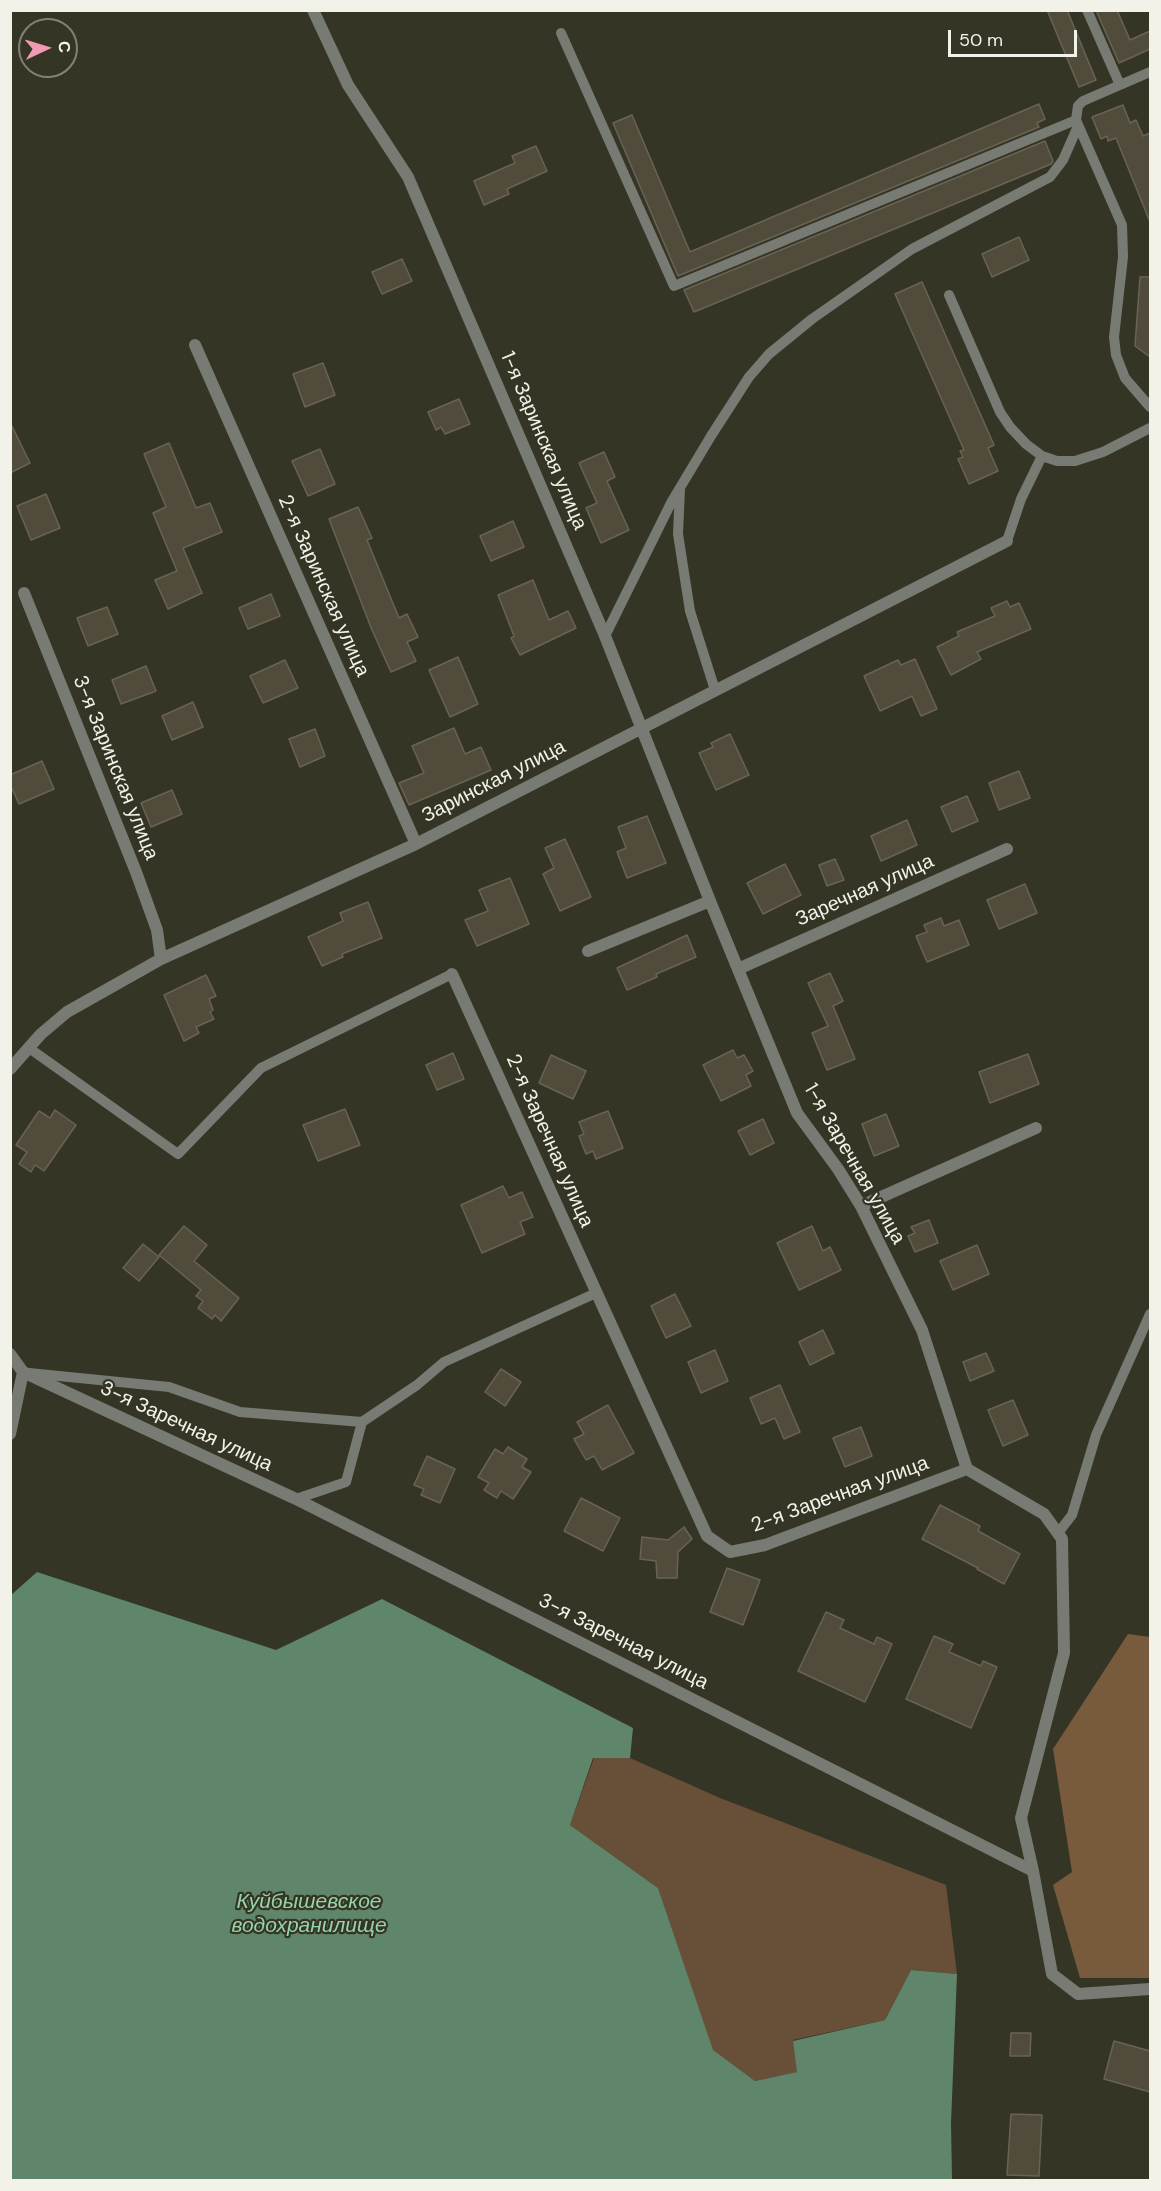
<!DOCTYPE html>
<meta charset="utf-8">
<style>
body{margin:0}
#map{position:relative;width:1161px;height:2191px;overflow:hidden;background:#353526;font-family:"DM Sans",sans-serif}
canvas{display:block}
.frame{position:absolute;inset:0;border:12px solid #f2f2e9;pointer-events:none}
.north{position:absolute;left:18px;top:18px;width:60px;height:60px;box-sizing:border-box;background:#353526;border:2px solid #818174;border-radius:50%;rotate:86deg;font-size:16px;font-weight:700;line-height:24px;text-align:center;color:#f2f2e9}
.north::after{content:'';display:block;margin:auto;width:21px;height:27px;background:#f09ab6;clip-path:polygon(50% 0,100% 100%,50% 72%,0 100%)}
.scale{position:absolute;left:948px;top:30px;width:129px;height:27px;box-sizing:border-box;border:3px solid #f2f2e9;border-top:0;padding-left:8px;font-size:18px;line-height:21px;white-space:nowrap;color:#f2f2e9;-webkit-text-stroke:4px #353526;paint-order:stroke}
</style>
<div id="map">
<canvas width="1161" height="2191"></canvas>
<div class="frame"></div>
<div class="north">С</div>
<div class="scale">50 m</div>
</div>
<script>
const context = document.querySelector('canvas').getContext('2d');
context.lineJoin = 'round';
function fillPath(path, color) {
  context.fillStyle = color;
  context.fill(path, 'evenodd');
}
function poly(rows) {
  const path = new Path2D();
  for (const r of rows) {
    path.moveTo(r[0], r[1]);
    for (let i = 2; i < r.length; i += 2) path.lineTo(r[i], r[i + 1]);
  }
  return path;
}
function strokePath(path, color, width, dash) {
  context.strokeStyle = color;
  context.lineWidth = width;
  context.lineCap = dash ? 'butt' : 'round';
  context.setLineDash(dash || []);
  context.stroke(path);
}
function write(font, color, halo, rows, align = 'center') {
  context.font = font + ' "DM Sans",sans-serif';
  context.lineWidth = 4.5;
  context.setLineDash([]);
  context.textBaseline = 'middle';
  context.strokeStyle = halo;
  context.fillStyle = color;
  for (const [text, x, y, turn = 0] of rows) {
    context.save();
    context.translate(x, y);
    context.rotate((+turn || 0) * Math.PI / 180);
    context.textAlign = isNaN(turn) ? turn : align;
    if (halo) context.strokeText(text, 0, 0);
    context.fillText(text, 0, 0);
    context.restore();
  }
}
fillPath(poly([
 [594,1758,630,1758,720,1798,946,1885,957,1974,911,1970,885,2020,793,2040,798,2072,755,2081,712,2050,658,1888,570,1825]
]), '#684f38');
fillPath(poly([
 [1128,1634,1150,1637,1150,1978,1080,1978,1053,1885,1072,1872,1053,1749]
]), '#785a3c');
fillPath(poly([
 [37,1572,276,1650,382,1599,633,1728,630,1758,593,1758,570,1825,658,1888,713,2050,755,2081,797,2072,793,2041,885,2020,911,1970,957,1974,951,2123,952,2180,11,2180,10,1596]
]), '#5f856b');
const building = poly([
 [1047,10,1067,10,1096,80,1079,87,1047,10],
 [1096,10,1117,10,1130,40,1150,31,1150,49,1119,63,1096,10],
 [1039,104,1045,119,1037,123,1039,127,678,276,613,123,632,115,690,252,1039,104],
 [1123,105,1130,123,1136,120,1143,136,1150,133,1150,222,1116,138,1108,141,1107,136,1101,139,1092,117,1123,105],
 [1045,141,1053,161,1051,164,694,312,684,290,1045,141],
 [536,146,547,171,507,189,509,194,484,205,474,181,515,163,512,156,536,146],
 [1019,237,1029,260,992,277,982,254,1019,237],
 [402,259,412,281,382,294,372,272,402,259],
 [1140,277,1150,277,1150,357,1135,346,1140,277],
 [922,282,994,445,988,448,998,471,969,484,958,459,963,457,960,451,964,450,895,294,922,282],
 [323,363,335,395,305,407,293,374,323,363],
 [459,399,470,424,445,434,441,427,436,430,428,412,459,399],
 [10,422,30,463,10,473,10,422],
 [169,443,196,508,210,503,222,532,183,548,202,593,168,609,155,580,177,571,153,513,166,507,144,454,169,443],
 [320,449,335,484,308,496,292,461,320,449],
 [604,452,615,477,607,481,629,530,601,543,586,508,597,503,579,463,604,452],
 [46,494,60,528,31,540,17,506,46,494],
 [358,507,372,538,367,540,399,618,407,614,418,637,407,642,416,661,391,672,372,630,329,519,358,507],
 [513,521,524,547,491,561,480,536,513,521],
 [533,580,549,620,568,611,576,628,520,655,511,638,514,636,498,595,533,580],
 [271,594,280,616,248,629,239,608,271,594],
 [1007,601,1010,607,1019,603,1031,629,977,652,981,659,951,675,937,647,959,636,957,632,995,616,991,608,1007,601],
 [107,607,118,634,88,646,77,618,107,607],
 [458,657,478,704,450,717,429,670,458,657],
 [915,659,937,709,921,716,912,696,880,711,864,676,898,660,901,665,915,659],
 [285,660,298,688,263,703,250,676,285,660],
 [146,666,156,691,121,704,112,680,146,666],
 [193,702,203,727,172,740,162,716,193,702],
 [454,728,465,754,481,747,491,770,409,805,399,783,424,773,412,746,454,728],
 [315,729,325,756,300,767,289,739,315,729],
 [730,734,749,775,716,790,699,753,713,747,711,743,730,734],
 [42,761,54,789,19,804,10,784,10,775,42,761],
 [1019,771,1030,798,999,810,989,783,1019,771],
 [172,790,182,814,151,827,141,803,172,790],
 [967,796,978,821,952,832,941,807,967,796],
 [647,816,666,863,627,878,617,852,626,848,618,827,647,816],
 [907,820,917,845,881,861,871,836,907,820],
 [565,839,591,897,560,911,543,874,554,868,545,848,565,839],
 [835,859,844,880,827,886,819,865,835,859],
 [785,864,801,895,763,914,747,883,785,864],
 [510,878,529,924,477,946,465,920,488,911,479,890,510,878],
 [1025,884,1037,913,999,929,987,900,1025,884],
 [368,902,382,938,342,954,343,957,322,966,308,937,343,921,340,913,368,902],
 [941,918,944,926,959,920,969,945,927,962,916,936,927,932,924,925,941,918],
 [687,935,696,957,656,974,657,977,627,990,617,968,687,935],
 [830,973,843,1001,833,1006,855,1059,827,1070,812,1033,828,1026,808,983,830,973],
 [206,975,216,996,209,999,213,1010,210,1012,214,1019,196,1027,199,1033,184,1041,164,995,206,975],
 [733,1050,737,1058,744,1055,753,1071,746,1075,751,1086,721,1101,703,1065,733,1050],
 [453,1053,464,1079,437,1090,426,1065,453,1053],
 [1028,1054,1039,1084,990,1103,979,1072,1028,1054],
 [551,1055,586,1071,573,1099,539,1083,551,1055],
 [345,1109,360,1145,318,1161,303,1125,345,1109],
 [55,1110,76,1125,44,1171,35,1165,31,1172,19,1164,27,1152,16,1145,39,1111,50,1118,55,1110],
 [608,1111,623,1148,596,1159,593,1151,586,1154,579,1136,584,1134,579,1122,608,1111],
 [886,1114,899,1146,874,1156,862,1124,886,1114],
 [763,1119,774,1143,750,1155,738,1131,763,1119],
 [503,1186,509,1198,522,1192,533,1217,520,1222,525,1234,482,1253,461,1205,503,1186],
 [929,1220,938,1243,915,1252,908,1236,915,1233,911,1227,929,1220],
 [184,1226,207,1245,194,1261,239,1298,221,1321,215,1315,212,1319,198,1308,203,1301,196,1296,201,1290,159,1255,184,1226],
 [812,1226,823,1251,830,1247,841,1270,799,1290,777,1243,812,1226],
 [143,1244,159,1257,139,1281,123,1268,143,1244],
 [977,1245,989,1274,953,1290,940,1261,977,1245],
 [675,1294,691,1326,666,1338,651,1306,675,1294],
 [823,1330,834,1353,810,1365,799,1342,823,1330],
 [715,1350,728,1381,701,1393,688,1362,715,1350],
 [986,1353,994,1371,970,1381,963,1362,986,1353],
 [501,1369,521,1382,505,1406,485,1392,501,1369],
 [780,1385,800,1432,784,1439,775,1418,761,1424,750,1398,780,1385],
 [1013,1400,1028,1435,1003,1446,988,1410,1013,1400],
 [608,1405,634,1453,602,1470,594,1456,586,1460,574,1439,584,1434,577,1422,608,1405],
 [861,1427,872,1456,845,1467,833,1438,861,1427],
 [508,1447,527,1459,522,1467,531,1472,513,1499,501,1491,497,1498,484,1490,489,1483,478,1477,495,1449,503,1454,508,1447],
 [427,1456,455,1469,440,1503,421,1495,424,1489,414,1485,427,1456],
 [581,1498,620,1518,603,1551,564,1531,581,1498],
 [940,1505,980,1526,978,1531,1020,1554,1004,1584,977,1569,978,1568,922,1539,940,1505],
 [684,1527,692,1539,678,1552,677,1578,657,1578,656,1561,640,1559,642,1537,668,1540,684,1527],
 [727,1568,760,1580,743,1625,710,1612,727,1568],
 [826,1612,844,1620,840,1628,874,1644,877,1637,892,1644,865,1702,798,1671,826,1612],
 [934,1636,953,1644,949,1652,981,1666,983,1661,997,1667,971,1728,906,1699,934,1636],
 [1011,2033,1031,2033,1030,2056,1010,2056,1011,2033],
 [1114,2041,1150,2051,1150,2092,1104,2079,1114,2041],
 [1011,2114,1042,2115,1039,2176,1007,2175,1011,2114]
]);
fillPath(building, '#514b3c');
strokePath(building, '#6a6353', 1.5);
strokePath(poly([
 [1087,10,1120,85],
 [561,33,674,286,1076,120],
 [1150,72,1083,101,1078,106,1076,120,1122,225,1123,257,1114,337,1116,355,1125,378,1150,407],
 [949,295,1000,412,1010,427,1026,444,1042,456,1057,461,1075,461,1103,452,1150,428],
 [680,489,678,534,690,611,715,690],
 [1007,541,1021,499,1042,456],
 [605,636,672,501,711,436,749,377,769,354,812,319,912,249,1050,177,1063,160,1078,126],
 [29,1048,178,1154,261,1068,452,974],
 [29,1373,169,1387,240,1412,362,1422],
 [296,1499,346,1482,362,1422,417,1385,444,1362,596,1293],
 [1058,1533,1072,1515,1096,1435,1150,1314]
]), '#777b74', 10);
strokePath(poly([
 [313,10,348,85,408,177,605,636,710,901],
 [195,345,416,844],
 [24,593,136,872,157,930,161,959],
 [588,951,710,901,797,1113,838,1169,861,1206,922,1330,967,1469],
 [738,969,1007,849],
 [452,974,707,1536,730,1552,765,1545,967,1469,1044,1514,1062,1539,1064,1653,1021,1818,1033,1871],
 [10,1069,41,1034,67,1012,161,959,416,844,1007,541],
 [861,1206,1036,1128],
 [10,1354,23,1372,296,1499,1033,1871,1052,1974,1078,1994,1150,1989],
 [10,1434,23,1372]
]), '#777b74', 12);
write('20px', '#f2f2e9', '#353526', [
 ["1-я Заринская улица",543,441,67],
 ["2-я Заринская улица",323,586,66],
 ["3-я Заринская улица",115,768,68],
 ["Заринская улица",494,782,-27],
 ["Заречная улица",865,891,-24],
 ["2-я Заречная улица",549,1141,66],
 ["1-я Заречная улица",854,1164,60],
 ["3-я Заречная улица",186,1427,25],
 ["2-я Заречная улица",840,1495,-20],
 ["3-я Заречная улица",623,1642,27]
]);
write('italic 21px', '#95d4a9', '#353526', [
 ["Куйбышевское",309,1902],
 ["водохранилище",309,1926]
]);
</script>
